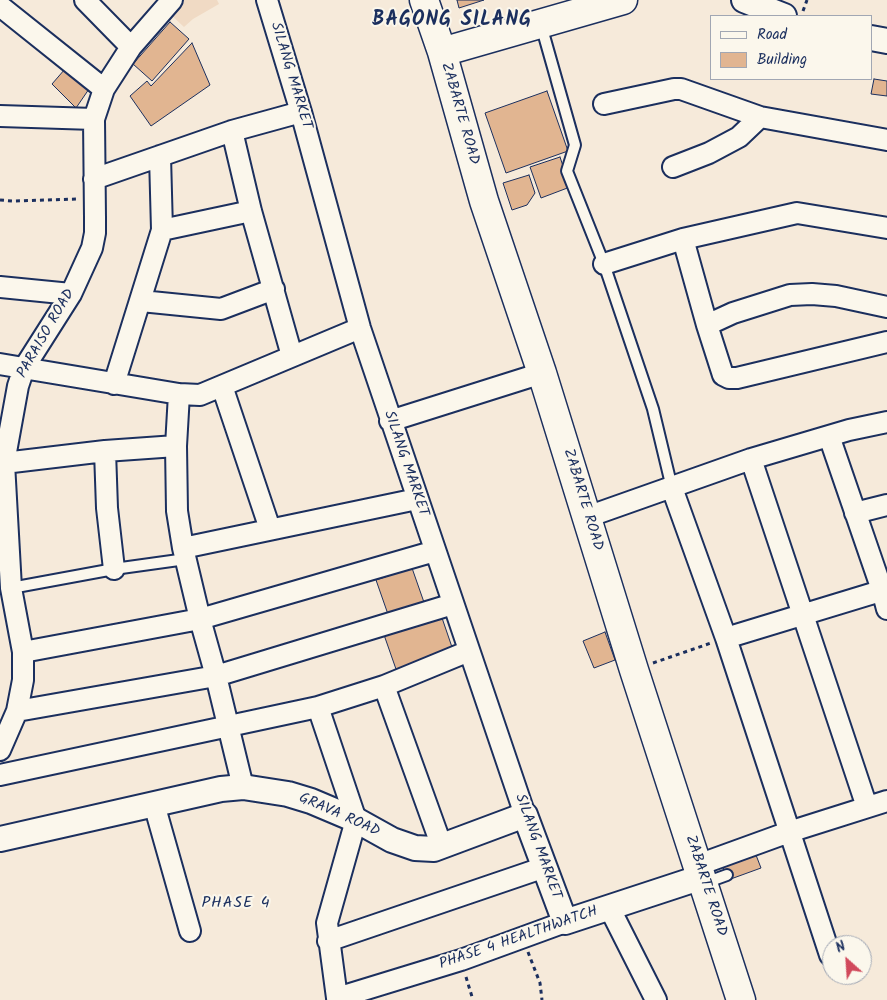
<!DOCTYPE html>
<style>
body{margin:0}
#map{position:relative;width:887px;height:1000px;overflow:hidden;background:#f6eada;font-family:Kalam,sans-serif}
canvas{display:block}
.legend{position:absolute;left:710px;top:15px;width:162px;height:65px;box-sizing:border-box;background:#fbf7ec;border:1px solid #a1a7b3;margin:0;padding:6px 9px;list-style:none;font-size:15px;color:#1b2f5e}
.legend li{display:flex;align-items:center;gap:10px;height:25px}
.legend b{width:25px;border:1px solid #a1a7b3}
.north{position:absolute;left:822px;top:935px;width:50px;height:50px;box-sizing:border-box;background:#fbf7ec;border:1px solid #a1a7b3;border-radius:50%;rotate:334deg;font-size:14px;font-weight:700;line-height:20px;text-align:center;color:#1b2f5e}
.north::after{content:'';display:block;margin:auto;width:18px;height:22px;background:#d1495b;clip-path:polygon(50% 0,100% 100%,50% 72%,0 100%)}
</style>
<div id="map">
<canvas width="887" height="1000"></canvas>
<ul class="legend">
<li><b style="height:6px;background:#fbf7ec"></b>Road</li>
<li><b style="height:14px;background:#e1b591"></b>Building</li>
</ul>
<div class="north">N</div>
</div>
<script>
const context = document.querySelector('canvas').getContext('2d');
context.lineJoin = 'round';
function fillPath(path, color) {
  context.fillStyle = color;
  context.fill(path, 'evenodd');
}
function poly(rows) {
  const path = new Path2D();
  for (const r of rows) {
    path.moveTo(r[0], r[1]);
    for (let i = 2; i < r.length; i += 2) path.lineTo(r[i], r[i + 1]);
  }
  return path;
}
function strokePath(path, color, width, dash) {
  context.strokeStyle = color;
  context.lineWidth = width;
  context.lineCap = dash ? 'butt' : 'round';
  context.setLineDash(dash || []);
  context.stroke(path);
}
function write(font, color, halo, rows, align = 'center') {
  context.font = font + ' Kalam,sans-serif';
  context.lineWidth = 4;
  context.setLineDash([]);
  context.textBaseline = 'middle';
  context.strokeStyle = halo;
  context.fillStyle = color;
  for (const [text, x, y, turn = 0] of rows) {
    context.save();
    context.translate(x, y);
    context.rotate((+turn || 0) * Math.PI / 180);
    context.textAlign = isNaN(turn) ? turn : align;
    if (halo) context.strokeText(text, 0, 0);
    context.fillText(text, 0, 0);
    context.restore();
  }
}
fillPath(poly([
 [181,0,217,0,219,4,193,19,184,27,169,13]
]), '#f0dac4');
const building = poly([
 [457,0,484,0,459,8,457,0],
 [170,22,189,39,152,81,133,64,170,22],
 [192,43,210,85,151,126,130,96,147,81,151,86,192,43],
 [65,69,89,89,76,108,52,84,65,69],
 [874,79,887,81,887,96,871,94,874,79],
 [547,91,568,151,506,173,485,113,547,91],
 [560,157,570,187,541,198,530,167,560,157],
 [529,175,535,193,527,205,512,210,503,183,529,175],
 [412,568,426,608,390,620,376,580,412,568],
 [440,612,454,653,397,672,383,632,440,612],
 [605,632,615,660,594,668,583,641,605,632],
 [756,855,761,868,728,880,723,867,756,855]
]);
fillPath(building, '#e1b591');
strokePath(building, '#1b2f5e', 1);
const service = poly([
 [541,25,575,145,567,171,604,264,653,409,672,488],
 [11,588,114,569,186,559],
 [705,883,727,875]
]);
const minor = poly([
 [85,0,131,47],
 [267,0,301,112,360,328,525,815],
 [0,6,104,89],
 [604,104,674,89,681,89,760,117,887,140],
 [0,116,94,119],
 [232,131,251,211,292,356],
 [673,167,709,153,739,137,760,117],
 [94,179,232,131,301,112],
 [162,230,251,211],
 [683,239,707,325,723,375,729,378,737,378,887,342],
 [604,264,683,239,797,213,887,228],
 [0,287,71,294],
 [141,301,221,309,274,289],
 [707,325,733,313,790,295,812,294,836,296,887,307],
 [0,364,179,394,200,395,360,328],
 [114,384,162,230,160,156],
 [222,386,270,529],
 [179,394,176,446,177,511,183,548,200,619,216,676,243,787],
 [390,421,542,373],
 [829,436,882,590,887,609],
 [105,451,107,508,114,569],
 [751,459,867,807],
 [4,463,105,451,176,446],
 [672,488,726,638,830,955],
 [855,513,887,505],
 [587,517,751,459,849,430,887,422],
 [183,548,417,499],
 [726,638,887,589],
 [23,652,200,619,435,551],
 [384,686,442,847],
 [318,707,356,820,327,923,337,998],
 [17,711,216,676,453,604],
 [0,750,17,711,23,680,23,652,11,588,4,463,18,386,24,368,71,294,92,248,95,233,95,218,94,119,104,89,131,47,172,0],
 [0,775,318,707,384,686,469,651],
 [154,804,190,931],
 [698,865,789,832,887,801],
 [609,907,656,1000],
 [328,941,545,867],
 [338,1000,337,998,461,960,565,922]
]);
const tertiary = poly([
 [744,0,784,16],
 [871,38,887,41],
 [0,839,221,789,243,787,288,794,311,801,356,820,392,840,415,848,434,849,525,815,565,922,702,877]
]);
const secondary = poly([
 [424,0,442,52,484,201,542,373,634,670,741,1000],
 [442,52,623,0]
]);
strokePath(service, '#1b2f5e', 14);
strokePath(minor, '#1b2f5e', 24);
strokePath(tertiary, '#1b2f5e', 28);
strokePath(secondary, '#1b2f5e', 31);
strokePath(poly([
 [803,11,807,0],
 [0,200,12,201,79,199],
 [653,663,711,643],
 [528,952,540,983,542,1000],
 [466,977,473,1000]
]), '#1b2f5e', 3, [4, 4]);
strokePath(service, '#fbf7ec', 10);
strokePath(minor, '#fbf7ec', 20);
strokePath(tertiary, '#fbf7ec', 24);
strokePath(secondary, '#fbf7ec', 28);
write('15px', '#1b2f5e', '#fbf7ec', [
 ["SILANG MARKET",290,76,73],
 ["ZABARTE ROAD",459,114,74],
 ["PARAISO ROAD",47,334,-60],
 ["SILANG MARKET",405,464,71],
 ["ZABARTE ROAD",582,500,73],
 ["GRAVA ROAD",339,816,24],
 ["SILANG MARKET",537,847,70],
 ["ZABARTE ROAD",705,886,72],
 ["PHASE 4 HEALTHWATCH",519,939,-19]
]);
context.letterSpacing = '1px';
write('16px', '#1b2f5e', '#fbf7ec', [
 ["PHASE 4",236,904]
]);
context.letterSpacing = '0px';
context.letterSpacing = '1px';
write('bold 20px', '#1b2f5e', '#fbf7ec', [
 ["BAGONG SILANG",452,22]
]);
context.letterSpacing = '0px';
</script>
